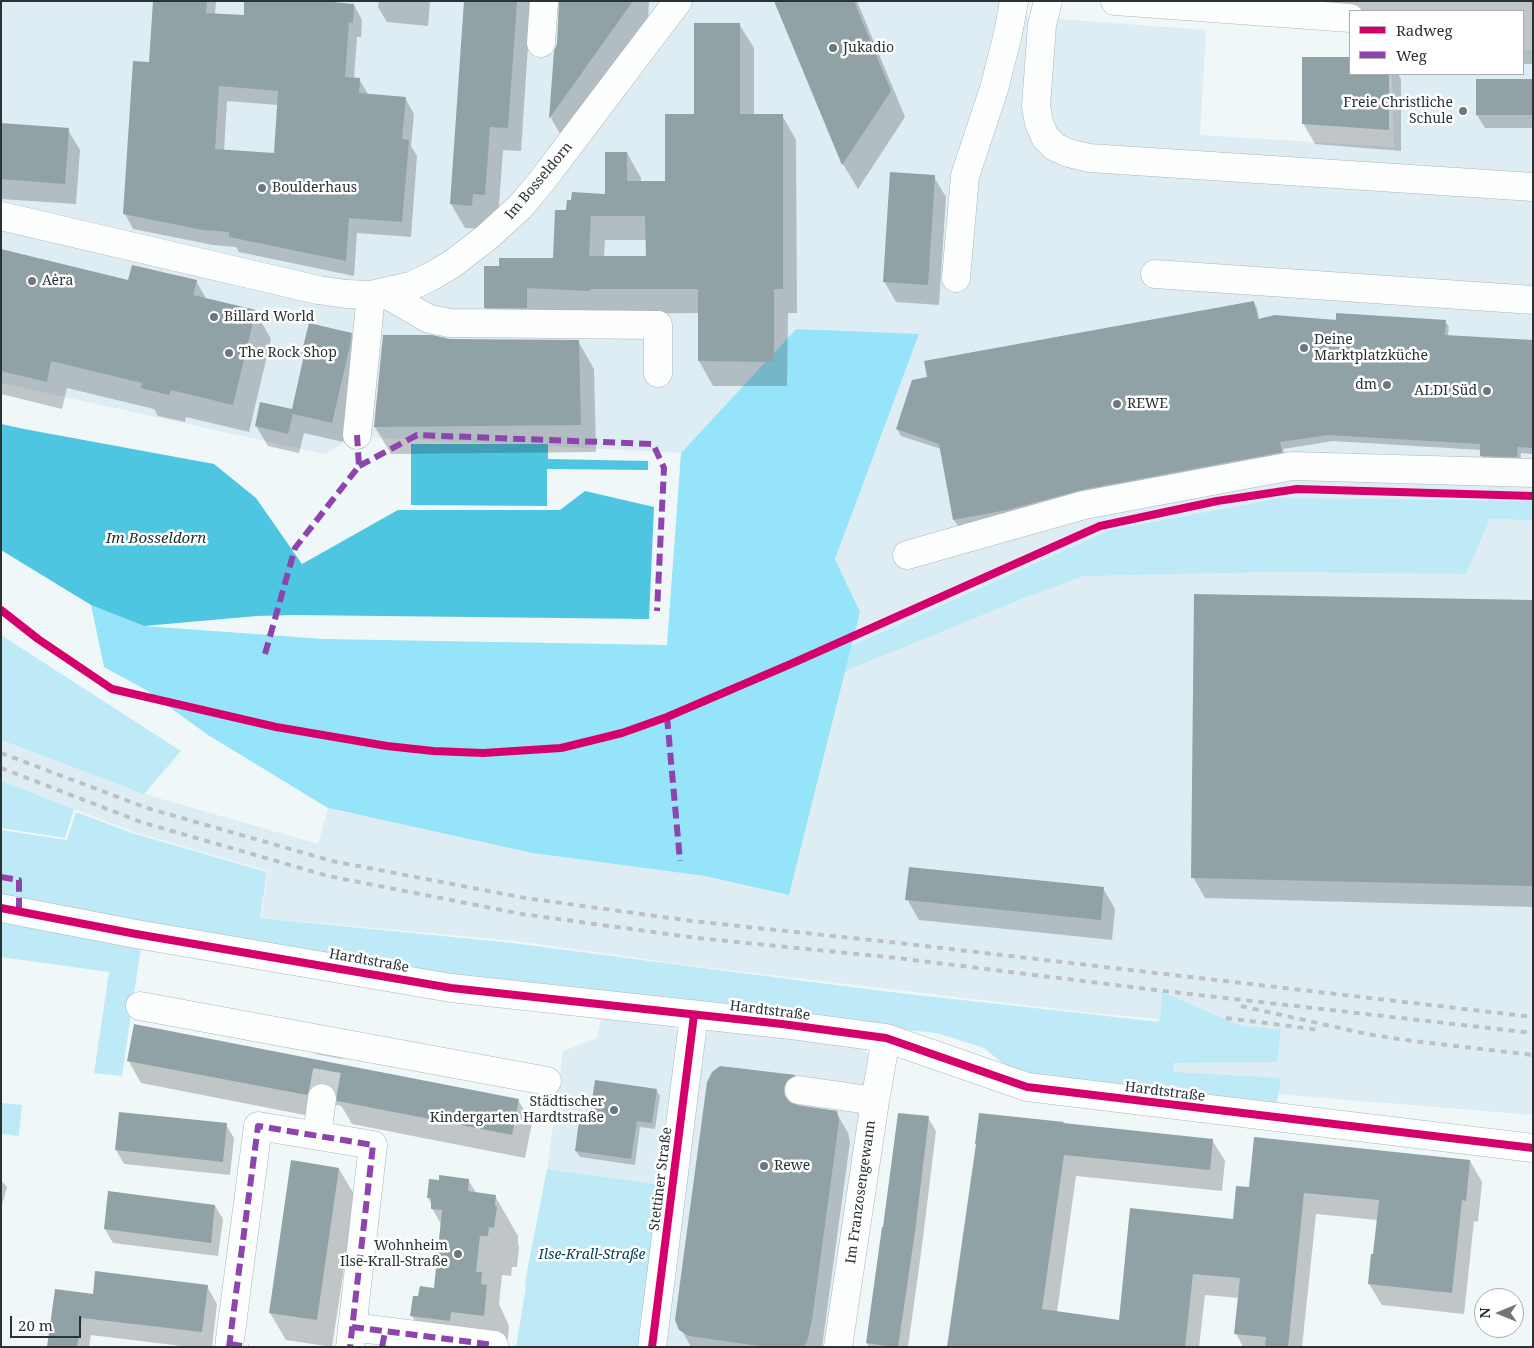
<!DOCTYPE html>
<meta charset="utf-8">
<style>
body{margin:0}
#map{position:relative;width:1534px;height:1348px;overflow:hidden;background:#f0f7f9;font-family:"Noto Serif",serif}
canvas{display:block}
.frame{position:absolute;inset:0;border:2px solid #2a3235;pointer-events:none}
.legend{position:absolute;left:1349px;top:10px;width:175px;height:65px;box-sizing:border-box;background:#fff;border:1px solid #aaadae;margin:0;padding:6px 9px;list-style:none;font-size:15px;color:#2a3235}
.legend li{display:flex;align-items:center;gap:10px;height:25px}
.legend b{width:25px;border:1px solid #aaadae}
.north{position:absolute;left:1474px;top:1288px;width:50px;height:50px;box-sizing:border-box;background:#fff;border:1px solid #aaadae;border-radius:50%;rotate:270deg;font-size:14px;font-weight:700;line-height:20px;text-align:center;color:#2a3235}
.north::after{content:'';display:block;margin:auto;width:18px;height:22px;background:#6f777a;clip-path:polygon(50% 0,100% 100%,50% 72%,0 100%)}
.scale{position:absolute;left:10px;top:1316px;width:71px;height:22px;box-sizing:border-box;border:2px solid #2a3235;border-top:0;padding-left:6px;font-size:15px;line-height:18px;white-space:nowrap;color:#2a3235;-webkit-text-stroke:4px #fff;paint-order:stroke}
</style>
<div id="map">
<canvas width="1534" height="1348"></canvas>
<div class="frame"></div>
<ul class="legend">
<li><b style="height:6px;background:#d6006c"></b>Radweg</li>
<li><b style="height:6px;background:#8e44ad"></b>Weg</li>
</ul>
<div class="north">N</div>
<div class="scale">20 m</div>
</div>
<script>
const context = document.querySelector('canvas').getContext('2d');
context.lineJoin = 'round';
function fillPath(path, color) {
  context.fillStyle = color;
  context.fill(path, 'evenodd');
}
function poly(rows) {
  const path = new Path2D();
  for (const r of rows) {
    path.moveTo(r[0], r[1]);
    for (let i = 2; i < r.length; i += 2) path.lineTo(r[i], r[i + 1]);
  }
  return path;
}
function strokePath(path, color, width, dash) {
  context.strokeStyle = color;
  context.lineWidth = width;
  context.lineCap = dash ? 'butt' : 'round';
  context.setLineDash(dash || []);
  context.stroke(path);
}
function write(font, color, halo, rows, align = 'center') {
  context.font = font + ' "Noto Serif",serif';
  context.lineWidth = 5;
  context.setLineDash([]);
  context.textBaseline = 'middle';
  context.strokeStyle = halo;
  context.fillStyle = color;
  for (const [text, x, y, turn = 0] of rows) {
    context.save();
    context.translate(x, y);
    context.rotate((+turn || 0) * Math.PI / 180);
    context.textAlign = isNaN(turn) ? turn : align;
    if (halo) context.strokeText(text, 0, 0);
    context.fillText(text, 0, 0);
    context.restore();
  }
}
fillPath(poly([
 [1,1,1021,1,1020,16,1206,30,1200,135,1394,147,1392,74,1523,74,1523,49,1533,50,1533,1115,1153,1084,1158,1019,1100,1014,693,966,516,941,261,918,268,871,137,833,1,781,1,740,151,796,318,844,328,808,346,813,705,876,789,895,860,612,835,559,919,335,796,329,681,453,383,438,358,435,324,454,1,383],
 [601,1018,672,1024,683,1041,663,1185,547,1169,563,1051,597,1038],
 [714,1025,850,1040,869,1054,826,1347,656,1347,701,1041]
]), '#deedf3');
fillPath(poly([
 [1281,498,1533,501,1533,520,1490,519,1466,574,1275,572,1084,576,1029,596,845,671,851,646,1110,530],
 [1,635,32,655,181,751,144,794,1,740],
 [1,781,74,809,65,838,1,828],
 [76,812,132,833,267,872,260,918,513,943,695,967,891,992,1160,1022,1162,992,1241,1026,1281,1029,1277,1062,1173,1063,1174,1072,1281,1078,1276,1109,1027,1083,984,1048,937,1033,694,1009,138,930,1,904,1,830,67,840],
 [1,913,142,940,122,1076,94,1073,109,972,1,957],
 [1,1103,22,1105,19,1136,1,1134],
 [547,1169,663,1185,644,1347,516,1347,526,1286,525,1282]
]), '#beeaf8');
fillPath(poly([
 [796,329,919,334,835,559,860,612,789,895,705,876,533,853,328,808,208,735,146,690,104,667,91,605,144,626,324,639,667,645,681,453]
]), '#95e4fa');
fillPath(poly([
 [1,424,24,429,214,464,256,498,302,564,398,510,560,510,585,491,654,507,649,619,293,615,257,616,144,626,91,605,1,550],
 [411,444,548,444,548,459,648,461,648,470,547,469,547,506,411,505]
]), '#4fc6e1');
fillPath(poly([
 [154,1,216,1,215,14,245,16,354,5,362,20,361,37,357,37,354,79,359,79,368,94,405,98,414,114,411,146,417,156,411,237,357,233,354,276,239,252,236,247,213,245,133,229,125,214,150,63],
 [227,101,278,105,275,154,224,151],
 [379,1,430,1,428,26,387,22,378,7],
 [465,1,531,1,521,151,503,150,498,219,486,218,485,229,465,228,451,204],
 [561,1,649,1,648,23,564,141,551,118],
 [787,1,857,1,905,117,858,189,843,164,777,5],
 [1121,1,1533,1,1533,64,1523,64,1523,11,1350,11],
 [739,24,754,48,754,115,782,115,796,140,797,313,788,313,787,386,713,386,699,361,699,313,604,314,499,332,485,307,500,268,554,259,568,211,607,195,627,153,641,178,641,182,667,182,695,116],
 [605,240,647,240,647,257,604,257],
 [1303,58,1350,58,1350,74,1398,74,1401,79,1401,151,1315,144,1303,123],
 [1533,80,1533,128,1485,128,1477,115],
 [1,125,68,130,80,150,76,204,1,199],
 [934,177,946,197,939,305,896,302,884,281],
 [1,251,129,281,196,281,207,300,255,311,271,339,249,432,186,417,185,422,158,416,154,409,67,388,62,409,1,394],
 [1253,302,1257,308,1259,319,1445,321,1449,327,1448,336,1533,341,1533,454,1521,453,1520,463,1485,462,1481,456,1481,450,1333,441,1283,449,1285,458,958,526,954,520,941,449,901,436,897,429],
 [351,334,362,354,361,366,343,442,304,433,299,453,268,446,256,426,292,411,305,359,303,355],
 [450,340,578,341,594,369,596,452,391,454,375,427],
 [1533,602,1533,907,1205,898,1193,877],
 [1103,888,1115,909,1112,940,919,920,907,899],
 [128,1060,518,1100,532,1123,525,1158,352,1124,342,1107,339,1105,329,1106,320,1118,141,1083],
 [721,1068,795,1076,807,1096,799,1101,796,1107,836,1112,848,1133,850,1142,822,1347,691,1347,681,1329],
 [656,1090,660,1096,655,1129,640,1127,635,1165,580,1157,576,1151,592,1116],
 [928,1118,936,1131,922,1246,908,1347,869,1347,867,1343],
 [1064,1124,1212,1140,1225,1161,1222,1191,1076,1176,1057,1312,1120,1321,1234,1220,1250,1188,1470,1161,1482,1182,1478,1222,1474,1221,1464,1314,1382,1305,1369,1284,1378,1220,1316,1214,1302,1347,1243,1347,1236,1333,1239,1298,1205,1295,1199,1347,948,1347],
 [226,1125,234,1138,230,1175,124,1164,116,1150],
 [339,1169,355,1196,332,1347,286,1340,270,1313],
 [1,1180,7,1187,1,1209],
 [468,1180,477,1194,495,1196,518,1236,518,1244,519,1247,517,1267,512,1267,511,1276,502,1275,499,1304,509,1326,507,1347,429,1347,412,1316,420,1298,435,1289,442,1226,432,1208,432,1205,428,1198,440,1181],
 [215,1206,223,1219,218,1256,113,1243,105,1229],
 [207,1286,217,1304,212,1347,190,1347,91,1335,89,1347,48,1347,94,1295]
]), '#0003');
fillPath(poly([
 [153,1,207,1,206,13,244,15,244,1,323,1,354,4,353,23,349,22,345,77,360,78,359,93,406,97,402,139,409,140,402,222,349,218,346,261,229,237,229,232,203,230,123,214,133,61,149,62],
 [219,86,278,91,274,153,215,149],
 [464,1,517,1,508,128,490,127,485,195,473,194,472,206,450,204],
 [559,1,633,1,549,119,554,51,557,44],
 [774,1,854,1,891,91,842,165],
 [694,23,740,23,740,114,783,114,783,289,774,289,774,362,698,361,698,289,591,289,590,291,527,288,527,308,484,308,484,266,499,266,499,258,553,258,555,210,566,210,567,200,571,200,572,192,605,194,605,152,627,152,627,181,665,181,665,114,694,114],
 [591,216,645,216,646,256,589,256],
 [1302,57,1350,57,1350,74,1389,74,1389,130,1302,124],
 [1476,79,1533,79,1533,115,1476,115],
 [1,123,69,128,65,184,1,179],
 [890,172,935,175,928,285,883,282],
 [1,249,128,280,132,265,197,280,193,295,256,310,233,405,171,390,169,395,141,388,142,383,51,361,47,382,1,371],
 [1254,301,1258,319,1275,315,1336,320,1336,313,1446,320,1445,335,1533,340,1533,448,1518,447,1517,457,1480,456,1480,444,1328,435,1280,442,1282,452,1081,490,1007,510,953,520,939,444,896,429,912,380,927,377,924,361],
 [309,323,352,333,350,345,332,423,293,414,288,434,255,426,260,402,292,409,304,355,301,355],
 [383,335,432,335,450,339,579,340,581,425,374,427],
 [1194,594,1533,600,1533,886,1191,878],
 [909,867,1104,887,1101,920,905,900],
 [134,1024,519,1099,512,1135,337,1101,336,1092,331,1085,325,1083,316,1084,310,1088,307,1095,127,1061],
 [720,1066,796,1075,787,1080,784,1087,784,1095,789,1102,797,1105,837,1111,839,1121,812,1320,808,1338,804,1347,766,1347,689,1336,679,1330,675,1320,707,1082,712,1072],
 [595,1080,657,1089,652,1123,637,1121,631,1159,575,1151,580,1113,590,1114],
 [119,1112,227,1123,223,1162,115,1150],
 [898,1113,929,1116,915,1232,898,1347,893,1347,866,1343,882,1227,883,1227],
 [979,1113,1064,1122,1063,1123,1213,1139,1210,1170,1064,1155,1042,1309,1119,1320,1130,1208,1233,1219,1236,1186,1249,1187,1254,1137,1470,1160,1466,1201,1462,1200,1452,1293,1368,1284,1371,1254,1373,1254,1379,1200,1304,1193,1288,1347,1265,1347,1266,1337,1234,1334,1240,1278,1193,1274,1185,1347,947,1347,976,1144,975,1144],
 [291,1160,339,1168,317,1320,269,1313],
 [439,1175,469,1179,468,1191,496,1195,495,1206,497,1206,494,1228,489,1227,488,1236,480,1236,476,1272,482,1272,481,1284,487,1285,484,1316,451,1312,450,1321,410,1316,413,1296,418,1296,420,1286,434,1288,442,1210,431,1209,431,1198,427,1198,429,1179,439,1180],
 [108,1191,215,1205,211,1243,104,1229],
 [95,1271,208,1285,202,1332,82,1318,77,1347,47,1347,55,1289,93,1294]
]), '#91a2a7');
strokePath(poly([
 [322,1098,330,1054]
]), '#c8d0d2', 28, [28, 14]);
const minor = poly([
 [1048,1,1042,25,1036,106,1039,123,1045,137,1055,147,1068,153,1089,158,1533,187],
 [1115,1,1350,18],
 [541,43,544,1],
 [1,216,318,290,346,294,371,295,411,286,432,276,452,264,486,238,520,207,541,182,678,1],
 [1155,274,1533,300],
 [956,278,965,176,994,89,1008,34,1014,1],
 [384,293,429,319,450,323,658,325,658,373],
 [357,435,371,295],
 [907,555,1084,505,1292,466,1533,473],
 [1,908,136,934,451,988,782,1024,886,1038,1027,1087,1533,1148],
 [140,1006,547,1081],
 [799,1090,875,1101],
 [317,1135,322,1098],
 [352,1327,494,1345],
 [229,1347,258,1126,373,1145,350,1347],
 [652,1347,694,1015],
 [838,1347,875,1101,886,1038]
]);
strokePath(minor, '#aeb5b7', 29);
strokePath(minor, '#fdfefe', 28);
strokePath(poly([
 [1,753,147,808,332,861,525,898,692,921,899,943,1533,1017],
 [1,768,141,822,328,876,522,914,697,938,897,958,1172,992,1533,1033],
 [1241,1006,1367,1034,1405,1040,1533,1055],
 [1226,1018,1320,1030]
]), '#bfc1c1', 4, [6, 6]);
strokePath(poly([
 [359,466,417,435,653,444,664,468,657,611],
 [265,654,295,548,359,466,357,435],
 [667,717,680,861],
 [1,877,19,880,19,912],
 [352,1327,494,1345],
 [230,1344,248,1347],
 [229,1347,258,1126,373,1145,350,1347],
 [382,1347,385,1332]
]), '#8e44ad', 6, [12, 6]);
strokePath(poly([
 [1,610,38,639,112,689,276,727,387,746,433,751,483,753,561,748,622,733,667,717,793,663,1100,526,1217,501,1297,489,1533,496],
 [1,908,136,934,451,988,782,1024,886,1038,1027,1087,1533,1148],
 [652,1347,694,1015]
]), '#d6006c', 8);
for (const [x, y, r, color] of [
 [833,48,5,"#6f777a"],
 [1463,111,5,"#6f777a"],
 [262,188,5,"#6f777a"],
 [32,281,5,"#6f777a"],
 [214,317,5,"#6f777a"],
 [1304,348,5,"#6f777a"],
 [229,353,5,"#6f777a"],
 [1387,385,5,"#6f777a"],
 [1487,391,5,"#6f777a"],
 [1117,404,5,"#6f777a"],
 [614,1110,5,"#6f777a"],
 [764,1166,5,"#6f777a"],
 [458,1254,5,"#6f777a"]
]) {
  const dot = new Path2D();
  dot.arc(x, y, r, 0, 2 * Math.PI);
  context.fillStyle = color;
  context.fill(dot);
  strokePath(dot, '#fff', 2);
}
write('14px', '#2a3235', '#fff', [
 ["Jukadio",843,48],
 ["Freie Christliche",1453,103,"right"],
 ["Schule",1453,119,"right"],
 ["Boulderhaus",272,188],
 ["Aėra",42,281],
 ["Billard World",224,317],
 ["Deine",1314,340],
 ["Marktplatzküche",1314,356],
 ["The Rock Shop",239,353],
 ["dm",1377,385,"right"],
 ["ALDI Süd",1477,391,"right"],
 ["REWE",1127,404],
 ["Städtischer",604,1102,"right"],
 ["Kindergarten Hardtstraße",604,1118,"right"],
 ["Rewe",774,1166],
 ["Wohnheim",448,1246,"right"],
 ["Ilse-Krall-Straße",448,1262,"right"]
], 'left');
write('14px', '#2a3235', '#fff', [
 ["Im Bosseldorn",539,181,-50],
 ["Hardtstraße",369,961,10],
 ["Hardtstraße",770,1011,7],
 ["Hardtstraße",1165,1092,7],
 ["Stettiner Straße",661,1179,-83],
 ["Im Franzosengewann",861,1192,-82]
]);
write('italic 14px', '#034252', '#fff', [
 ["Ilse-Krall-Straße",592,1255]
]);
write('italic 15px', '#172e35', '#fff', [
 ["Im Bosseldorn",156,539]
]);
</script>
